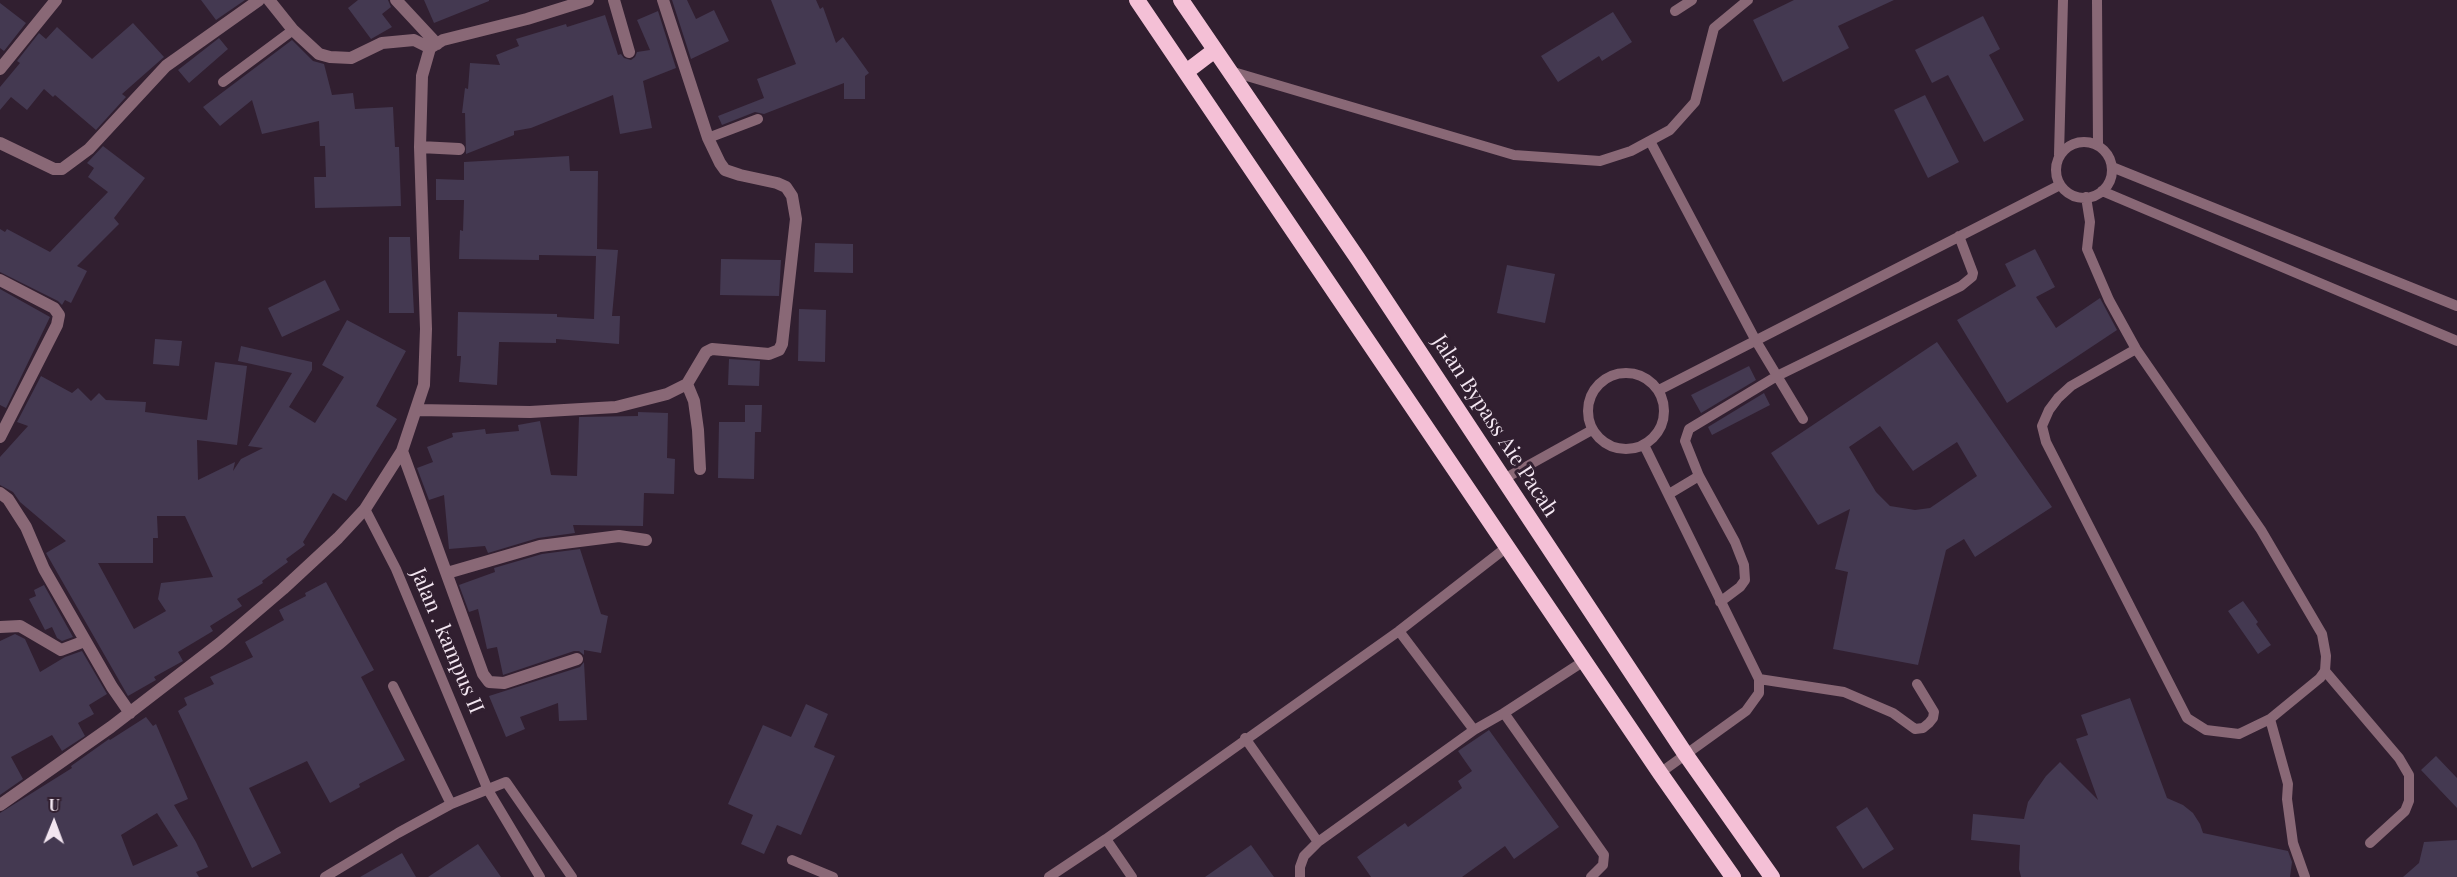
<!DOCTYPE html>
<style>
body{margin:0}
#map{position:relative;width:2457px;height:877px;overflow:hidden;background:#311f30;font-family:"Playfair Display",serif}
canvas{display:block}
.north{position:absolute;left:24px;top:793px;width:60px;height:60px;-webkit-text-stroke:4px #311f30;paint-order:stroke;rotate:1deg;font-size:16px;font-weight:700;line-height:24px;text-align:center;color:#f3e6f1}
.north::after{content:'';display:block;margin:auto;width:21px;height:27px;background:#f3e6f1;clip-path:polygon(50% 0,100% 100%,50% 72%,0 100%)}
</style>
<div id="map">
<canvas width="2457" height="877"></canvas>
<div class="north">U</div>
</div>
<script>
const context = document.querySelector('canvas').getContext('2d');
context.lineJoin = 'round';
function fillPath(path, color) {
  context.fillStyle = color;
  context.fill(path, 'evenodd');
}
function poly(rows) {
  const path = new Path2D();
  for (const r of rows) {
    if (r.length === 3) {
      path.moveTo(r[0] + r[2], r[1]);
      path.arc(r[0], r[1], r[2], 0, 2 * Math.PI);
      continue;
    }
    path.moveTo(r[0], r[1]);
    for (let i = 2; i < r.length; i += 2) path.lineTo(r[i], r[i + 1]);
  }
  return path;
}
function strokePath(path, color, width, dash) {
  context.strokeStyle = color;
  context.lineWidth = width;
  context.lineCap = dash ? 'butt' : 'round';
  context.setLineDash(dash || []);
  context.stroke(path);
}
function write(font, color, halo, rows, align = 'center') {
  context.font = font + ' "Playfair Display",serif';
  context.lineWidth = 6;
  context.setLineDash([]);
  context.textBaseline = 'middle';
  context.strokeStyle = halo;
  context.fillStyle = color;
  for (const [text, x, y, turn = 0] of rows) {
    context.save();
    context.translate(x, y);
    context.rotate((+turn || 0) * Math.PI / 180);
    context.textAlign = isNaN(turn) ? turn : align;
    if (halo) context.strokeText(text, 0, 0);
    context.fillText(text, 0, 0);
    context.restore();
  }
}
fillPath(poly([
 [201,0,245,0,216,20],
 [358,0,388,0,391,7,382,14,392,27,371,39,348,8],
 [424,0,489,0,489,1,434,23],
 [672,0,687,0,696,19,714,10,729,41,691,59],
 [771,0,816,0,820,9,823,7,836,43,843,37,869,73,865,76,865,99,844,99,844,83,764,114,755,112,722,125,718,116,764,98,757,79,796,64],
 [1794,0,1894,0,1838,26,1849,48,1783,82,1753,20],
 [0,3,26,23,4,51,0,48],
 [658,11,676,68,643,81,652,128,620,134,613,95,531,128,514,131,514,135,466,154,465,113,462,113,465,88,468,89,470,63,500,65,496,55,519,46,516,39,566,24,567,27,605,15,618,55,621,54,624,58,631,60,635,57,637,52,650,50,637,20],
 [1613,12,1632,42,1602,61,1599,56,1558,82,1541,56],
 [1983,16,2000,49,1989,55,2024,120,1984,142,1948,75,1932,83,1915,50],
 [133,23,164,57,122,94,126,97,96,130,55,95,53,97,44,89,27,110,11,97,0,110,0,87,20,63,17,61,39,33,46,39,57,27,92,59],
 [219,38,228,49,189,83,178,70],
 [292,40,313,61,324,64,332,95,353,93,355,109,393,107,395,147,399,147,401,206,315,208,314,177,326,177,325,146,320,146,319,121,262,134,252,100,220,126,203,107],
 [1925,95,1959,162,1928,178,1894,110],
 [103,146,145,178,114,218,119,224,77,266,87,271,71,303,65,300,62,305,58,301,0,272,0,229,5,232,7,229,50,252,108,192,88,177,94,168,87,163],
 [569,156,570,171,598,171,597,249,618,250,612,316,620,316,619,344,556,339,556,343,499,342,497,385,459,382,461,356,457,356,458,312,557,314,557,317,594,319,596,256,539,255,539,260,459,259,460,230,463,231,464,200,436,200,436,179,464,180,464,162],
 [389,237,410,237,414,313,389,313],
 [815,243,853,244,853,273,814,272],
 [2035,249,2055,287,2036,297,2056,328,2100,298,2117,330,2007,403,1957,320,2016,286,2005,264],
 [721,259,781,260,779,296,720,295],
 [1507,265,1555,274,1545,323,1497,313],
 [325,280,340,310,282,337,268,308],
 [0,289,50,317,6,408,0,405],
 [799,309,826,310,825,362,798,361],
 [347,320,406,351,376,406,397,419,346,501,333,493,303,542,305,545,286,559,288,562,262,581,263,583,237,599,242,606,210,626,213,631,178,652,183,661,154,677,156,680,128,696,46,553,66,541,20,502,13,492,0,485,0,457,28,426,17,422,41,376,72,393,78,388,91,401,99,393,106,400,146,402,145,412,207,420,215,362,247,366,237,445,197,440,198,480,235,462,233,471,241,459,263,448,248,446,292,373,238,361,241,346,312,362,312,370,289,407,315,423,344,377,322,365],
 [157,516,185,516,213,577,161,583,158,599,166,611,134,629,98,563,153,563,153,538,158,538],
 [155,339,182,341,179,366,153,364],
 [1937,342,2052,507,1975,557,1964,539,1946,550,1918,665,1833,649,1848,572,1835,569,1850,509,1818,525,1771,453],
 [1880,426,1913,471,1957,442,1977,476,1930,508,1915,510,1890,506,1876,492,1849,447],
 [729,359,760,361,759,386,728,385],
 [1749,366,1756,380,1701,413,1691,395],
 [1764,393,1770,405,1712,435,1708,427],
 [745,405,762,405,761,432,755,432,754,479,718,478,719,422,745,422],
 [638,412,668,413,667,458,675,459,674,494,644,493,643,526,573,525,575,533,538,538,488,553,485,546,449,549,444,495,429,500,417,468,433,462,427,447,453,437,452,433,485,429,486,434,519,431,518,425,540,421,551,475,577,476,579,417,638,416],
 [580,549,601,614,608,616,601,653,584,650,584,655,579,651,574,651,503,675,497,647,487,649,478,609,469,612,459,585,495,572,494,568,542,554],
 [326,582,374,670,361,677,405,760,359,784,360,787,330,803,307,761,249,788,281,853,252,868,178,711,187,705,184,698,214,684,210,677,253,657,245,642,284,620,279,610,306,596,305,593],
 [44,585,73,637,62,641,57,638,52,627,45,630,29,599,36,596,34,590],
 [2243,601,2258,622,2256,624,2271,645,2258,654,2228,611],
 [15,634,25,639,40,672,65,657,82,651,107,694,89,705,94,714,78,723,85,736,62,751,52,735,11,757,23,779,0,795,0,641],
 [584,662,587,720,559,721,558,703,520,717,525,729,506,737,489,696,580,667],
 [2130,698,2167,798,2183,805,2193,813,2200,824,2203,833,2288,851,2292,862,2290,877,2021,877,2019,869,2020,845,1971,840,1973,814,2024,819,2028,802,2046,776,2060,762,2098,800,2076,739,2088,735,2081,715],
 [806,704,828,714,814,747,835,756,801,835,777,825,764,854,741,844,753,815,728,804,763,725,791,737],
 [146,717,153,726,156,724,188,799,174,805,196,842,208,867,196,872,199,877,0,877,0,813,72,768,71,766,109,739,110,740],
 [157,813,178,846,133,866,121,835],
 [1489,730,1559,827,1514,859,1505,846,1462,877,1371,877,1357,857,1405,823,1408,827,1462,788,1458,781,1472,771,1458,751],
 [2436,756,2457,778,2457,808,2421,770],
 [1867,807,1894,849,1863,869,1836,827],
 [2457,840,2457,877,2403,877,2419,863,2424,842],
 [478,844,501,877,428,877],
 [1251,845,1274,877,1205,877],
 [402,853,416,877,360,877]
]), '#443951');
strokePath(poly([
 [2097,0,2098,145],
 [1675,11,1692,0],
 [1230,71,1514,155,1600,161,1631,151,1670,130,1695,102,1714,28,1748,0],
 [223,82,293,30],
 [708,138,758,119],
 [1650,141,1756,341,1803,419],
 [2084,170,28],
 [2059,155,2063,0],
 [2112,167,2457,306],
 [2102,191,2457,341],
 [2086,197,2090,222,2087,249,2109,300,2136,349,2261,530,2322,634,2326,656,2325,671,2320,678,2270,719,2239,734,2206,730,2187,718,2046,442,2042,426,2049,410,2058,398,2071,386,2136,349],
 [1626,411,38],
 [1659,390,2060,185],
 [1644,445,1759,679,1759,693,1746,711,1660,773],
 [1502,480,1592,430],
 [1669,494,1699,476],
 [365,509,396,569,488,790,540,877],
 [1720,602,1740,587,1745,580,1744,565,1735,542,1699,476,1685,441,1689,429,1777,376,1961,286,1972,277,1973,273,1959,236],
 [1399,631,1474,730],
 [2325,671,2399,758,2409,775,2409,801,2405,811,2370,843],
 [1759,679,1844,692,1893,713,1915,729,1923,728,1929,723,1933,718,1934,712,1917,684],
 [393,686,451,804],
 [1504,713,1584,661],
 [2270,719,2288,784,2287,799,2293,843,2305,877],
 [1245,738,1318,842],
 [1106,839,1132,877],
 [792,860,833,877],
 [325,877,398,833,451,804,506,782,572,877],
 [1049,877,1106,839,1399,631,1507,547],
 [1300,877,1300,867,1304,856,1318,842,1474,730,1504,713,1604,855,1603,865,1591,877]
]), '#896876', 10);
strokePath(poly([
 [269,0,293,30,319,54,330,57,351,58,382,43,414,40,430,48],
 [396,0,437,44],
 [614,0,629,52],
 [0,69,56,0],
 [0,143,54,169,62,169,89,149,166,66,259,0],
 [420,147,459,149],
 [0,280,54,308,59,315,57,325,0,437],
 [687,384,694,401,698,430,700,469],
 [417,410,530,412,616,407,667,394,687,384,706,352,712,349,769,354,779,350,782,344,796,219,792,196,786,187,777,183,740,175,725,170,720,163,708,138,663,0],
 [402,451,483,674,489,682,504,683,577,659],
 [0,493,8,499,26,527,44,569,112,687,130,713],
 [447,573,540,546,619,536,646,540],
 [0,627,20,626,61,650,85,641],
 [0,805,111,727,220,643,283,589,338,538,365,509,402,451,424,385,426,329,420,147,422,76,430,48,443,40,527,19,588,0]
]), '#896876', 12);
strokePath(poly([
 [1137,0,1660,773,1733,877],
 [1181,0,1358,259,1686,755,1772,877],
 [1186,72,1215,50]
]), '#f4c0d6', 16);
write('21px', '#f3e6f1', '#311f30', [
 ["Jalan Bypass Aie Pacah",1495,426,57],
 ["Jalan . kampus II",447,641,67]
]);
</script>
